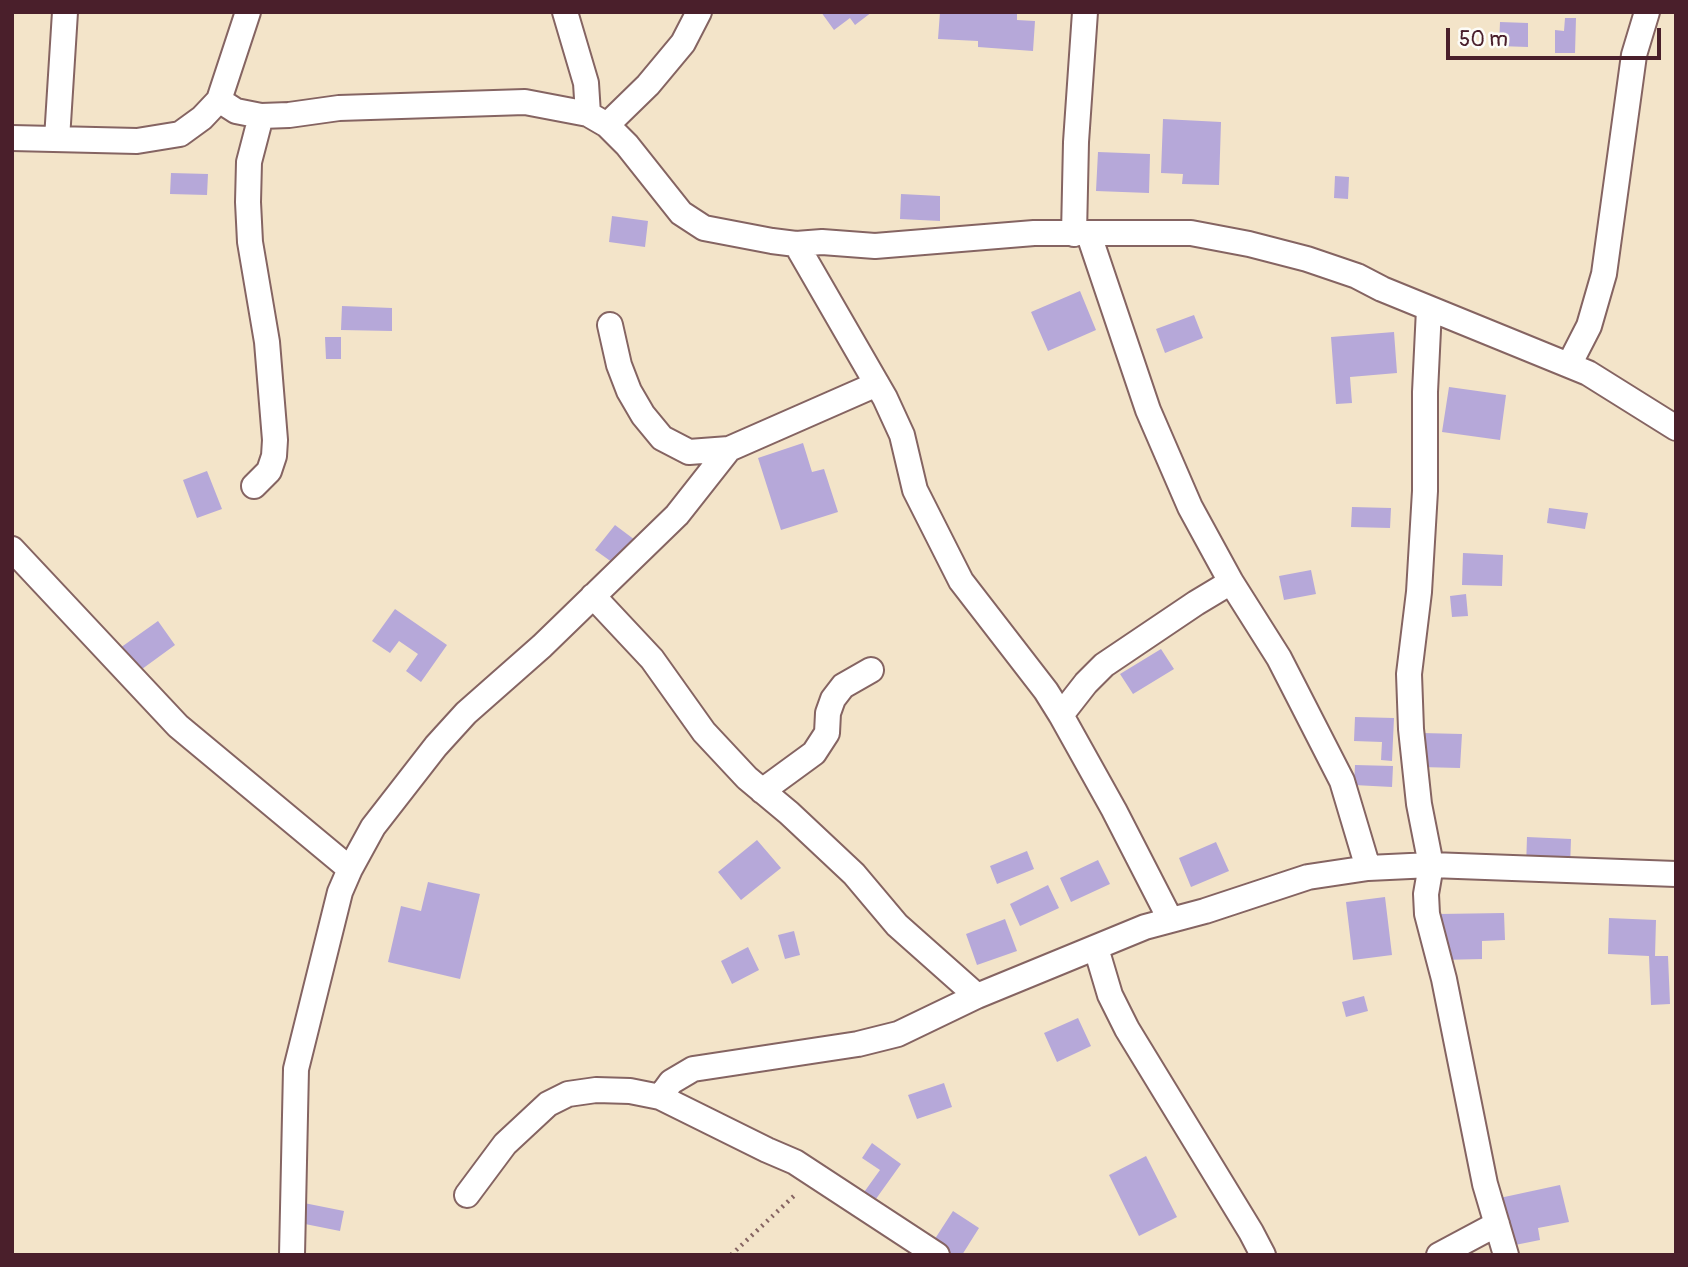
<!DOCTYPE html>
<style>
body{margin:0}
#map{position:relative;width:1688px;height:1267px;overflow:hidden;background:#f3e4c9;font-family:Pangolin,sans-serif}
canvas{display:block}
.frame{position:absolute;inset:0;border:14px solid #4a1f2b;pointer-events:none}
.scale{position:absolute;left:1446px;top:28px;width:215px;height:32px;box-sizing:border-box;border:4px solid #4a1f2b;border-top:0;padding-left:9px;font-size:21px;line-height:24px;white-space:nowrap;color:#4a1f2b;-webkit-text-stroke:5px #fdfcf7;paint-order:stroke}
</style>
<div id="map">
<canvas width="1688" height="1267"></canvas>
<div class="frame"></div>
<div class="scale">50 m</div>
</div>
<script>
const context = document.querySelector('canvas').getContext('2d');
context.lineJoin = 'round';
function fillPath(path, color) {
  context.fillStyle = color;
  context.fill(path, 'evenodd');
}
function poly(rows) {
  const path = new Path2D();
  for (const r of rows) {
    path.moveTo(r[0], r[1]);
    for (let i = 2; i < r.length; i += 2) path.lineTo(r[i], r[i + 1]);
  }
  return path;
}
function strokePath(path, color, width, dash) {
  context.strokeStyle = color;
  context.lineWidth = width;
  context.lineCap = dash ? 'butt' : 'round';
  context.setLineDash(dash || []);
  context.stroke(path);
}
fillPath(poly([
 [821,12,872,12,855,25,850,18,834,30],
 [940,12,1017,12,1017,20,1035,21,1033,51,978,47,978,41,938,39],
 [1565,18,1576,18,1575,53,1555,53,1555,30,1564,31],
 [1500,22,1528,23,1528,47,1499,46],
 [1163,119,1221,122,1219,185,1182,184,1183,174,1161,173],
 [1098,152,1150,154,1149,193,1096,191],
 [171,173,208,174,207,195,170,194],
 [1335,176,1349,177,1348,199,1334,198],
 [901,194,940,196,940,221,900,219],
 [612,216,648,221,645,247,609,242],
 [1080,291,1096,330,1048,351,1031,312],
 [342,306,392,308,392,331,341,330],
 [1194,315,1203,338,1165,353,1156,329],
 [1394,332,1397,373,1350,377,1352,403,1336,404,1331,337],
 [325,337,341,337,341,359,326,359],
 [1449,387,1506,395,1500,440,1442,432],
 [803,443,812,472,824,469,838,512,781,530,758,458],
 [207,471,222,509,197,518,183,480],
 [1352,507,1391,508,1390,528,1351,527],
 [1549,508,1588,513,1585,529,1547,523],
 [615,525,635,540,616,565,595,550],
 [1463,553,1503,555,1502,586,1462,585],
 [1311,570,1316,594,1284,600,1279,576],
 [1466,594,1468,616,1452,617,1450,596],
 [395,609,447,645,421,682,406,671,418,654,399,641,390,653,372,641],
 [158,621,175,645,138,672,120,648],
 [1161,649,1174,669,1133,694,1120,674],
 [1355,717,1394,718,1392,761,1381,760,1382,742,1354,741],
 [1422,733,1462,734,1460,768,1421,767],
 [1355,765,1393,766,1392,787,1354,785],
 [1527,837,1571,839,1570,869,1526,867],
 [757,840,781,868,741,900,718,872],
 [1216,842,1229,871,1191,887,1179,858],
 [1027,851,1034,869,997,884,990,866],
 [1098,860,1110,884,1071,902,1060,878],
 [428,882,480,894,460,979,388,962,401,906,421,911],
 [1048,885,1059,908,1020,926,1010,904],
 [1385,897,1392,955,1353,960,1346,902],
 [1504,913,1505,940,1482,941,1482,959,1440,960,1439,914],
 [1609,918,1656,920,1655,956,1668,956,1670,1004,1651,1005,1649,956,1608,954],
 [1005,919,1017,951,977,965,966,934],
 [794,931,800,955,785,959,778,935],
 [748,947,759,970,732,984,721,961],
 [1364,996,1368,1011,1346,1017,1342,1002],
 [1078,1018,1091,1046,1057,1062,1044,1033],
 [944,1083,952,1107,917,1119,908,1095],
 [872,1143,901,1164,873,1203,862,1195,880,1170,862,1158],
 [1146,1156,1177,1217,1139,1236,1109,1175],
 [1560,1185,1569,1222,1538,1228,1540,1240,1505,1247,1495,1199],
 [304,1203,344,1211,340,1231,300,1223],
 [953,1211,979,1228,962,1255,939,1255,929,1248]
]), '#b6a8d9');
const street = poly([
 [565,12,586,83,588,114],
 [219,100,236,111,261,116,289,115,339,108,525,102,588,114,607,125,627,145,681,213,704,228,772,241,796,244,822,242,875,246,1034,233,1191,233,1249,244,1307,259,1357,276,1382,289,1588,373,1676,428],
 [607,125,648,85,683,43,699,12],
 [12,138,137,141,180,134,202,118,219,100,248,12],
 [57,139,65,12],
 [1074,234,1076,142,1085,12],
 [1089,235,1148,410,1190,507,1231,582,1279,658,1342,781,1368,868],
 [796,244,885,398,902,435,915,490,961,581,1046,691,1061,715,1114,810,1170,919],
 [1429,309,1425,392,1425,491,1419,592,1409,674,1411,729,1419,804,1431,865,1426,894,1427,914,1444,979,1485,1184,1506,1255],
 [610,325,619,365,629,391,643,415,662,438,689,452,729,449,877,384],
 [1569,365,1589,326,1604,274,1634,55,1647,12],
 [254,486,269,471,274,456,275,440,267,342,250,242,248,202,249,162,261,116],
 [12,549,178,726,350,869],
 [593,596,652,659,704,732,747,778,789,813,854,874,897,925,977,996],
 [1061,715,1086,683,1104,665,1196,603,1231,582],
 [762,791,814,753,827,733,828,713,833,699,843,686,871,670],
 [1096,948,1110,995,1127,1029,1251,1232,1263,1255],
 [660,1097,671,1082,693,1069,858,1044,898,1034,977,996,1145,927,1205,911,1308,877,1368,868,1431,865,1676,874],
 [467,1195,505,1144,548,1104,568,1094,596,1090,630,1091,660,1097,767,1150,795,1162,937,1255],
 [292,1255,296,1069,340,892,350,869,373,827,436,746,466,713,542,646,677,515,729,449],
 [1439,1255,1497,1224]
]);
strokePath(street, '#856462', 28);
strokePath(poly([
 [731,1255,797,1193]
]), '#856462', 4.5, [2, 5]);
strokePath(street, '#fff', 24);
</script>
